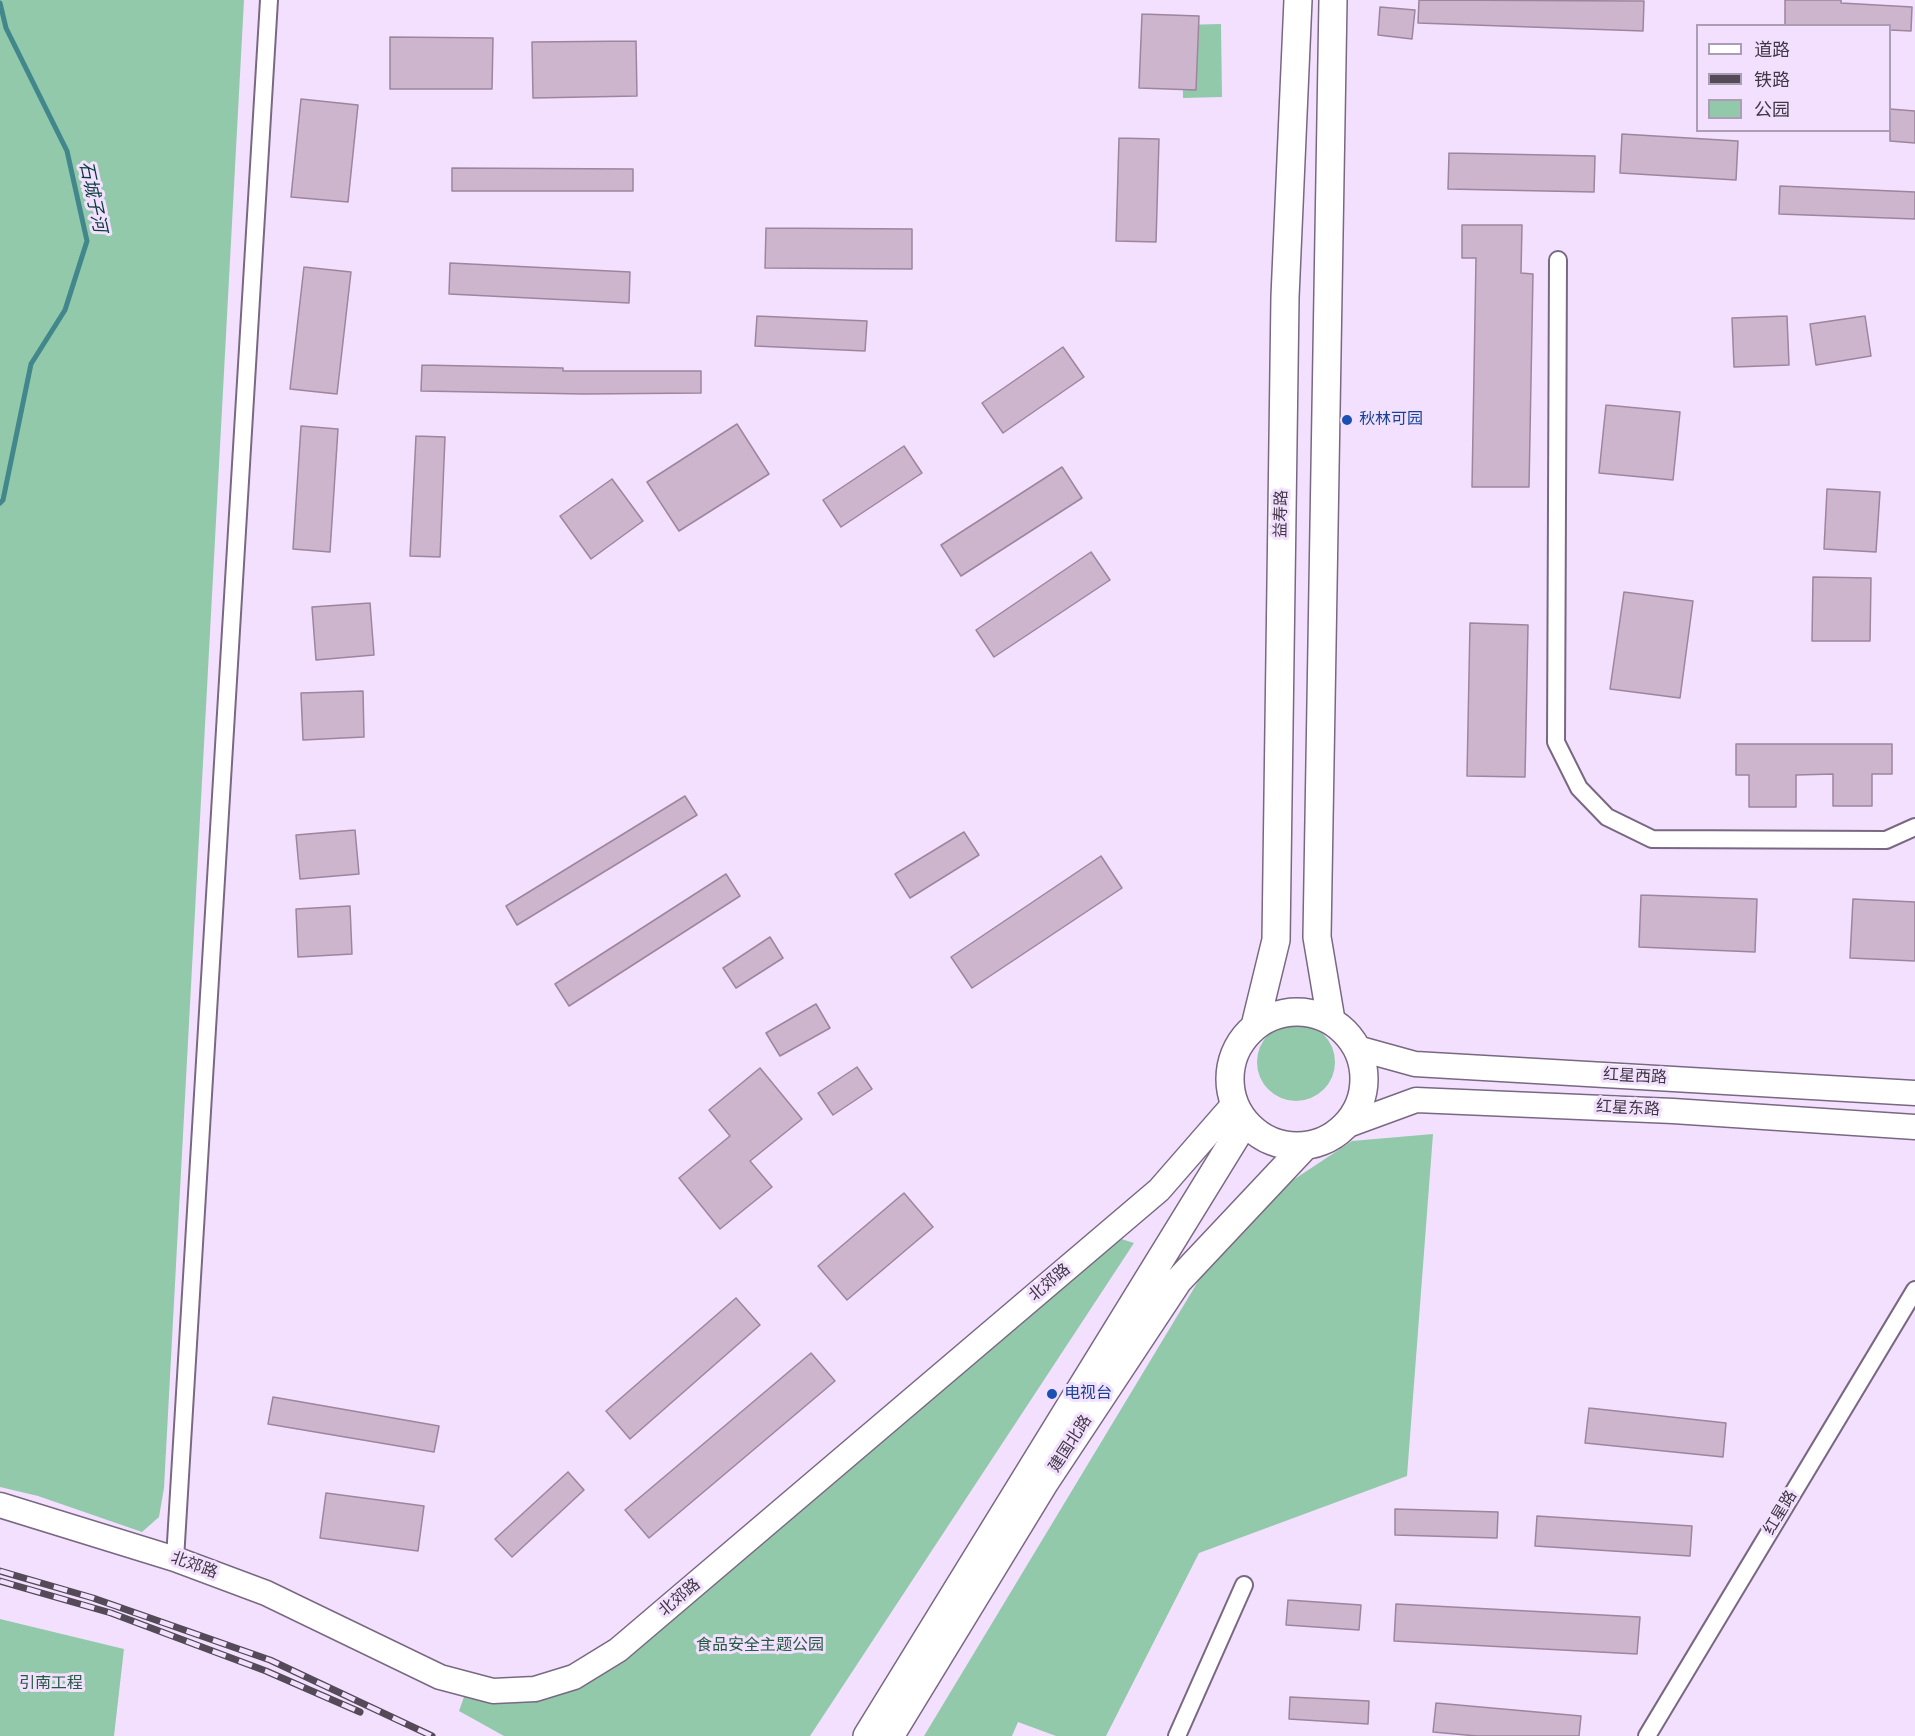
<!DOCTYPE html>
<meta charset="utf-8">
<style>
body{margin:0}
#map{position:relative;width:1915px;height:1736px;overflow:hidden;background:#f3e0fe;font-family:Poppins,"Noto Sans SC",sans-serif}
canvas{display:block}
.legend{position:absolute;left:1696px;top:24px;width:195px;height:108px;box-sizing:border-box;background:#f3e0fe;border:2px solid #ab9db4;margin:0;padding:8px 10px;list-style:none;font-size:18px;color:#403844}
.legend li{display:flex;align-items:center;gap:12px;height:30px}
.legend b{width:30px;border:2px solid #ab9db4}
</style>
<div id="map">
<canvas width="1915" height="1736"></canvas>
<ul class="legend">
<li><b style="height:8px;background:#fff"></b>道路</li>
<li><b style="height:8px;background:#544a58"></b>铁路</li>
<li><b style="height:16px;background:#92c9ab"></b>公园</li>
</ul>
</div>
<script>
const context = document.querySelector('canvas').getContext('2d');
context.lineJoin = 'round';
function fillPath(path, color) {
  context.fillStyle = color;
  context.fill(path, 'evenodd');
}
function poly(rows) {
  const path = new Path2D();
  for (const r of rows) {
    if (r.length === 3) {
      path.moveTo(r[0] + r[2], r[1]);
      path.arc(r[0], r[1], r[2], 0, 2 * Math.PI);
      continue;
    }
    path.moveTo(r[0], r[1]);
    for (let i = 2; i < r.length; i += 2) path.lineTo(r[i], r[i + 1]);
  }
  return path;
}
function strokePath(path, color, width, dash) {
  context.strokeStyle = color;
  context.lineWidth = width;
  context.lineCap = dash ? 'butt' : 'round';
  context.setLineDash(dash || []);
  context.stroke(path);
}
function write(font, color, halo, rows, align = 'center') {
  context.font = font + ' Poppins,"Noto Sans SC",sans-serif';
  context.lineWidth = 6;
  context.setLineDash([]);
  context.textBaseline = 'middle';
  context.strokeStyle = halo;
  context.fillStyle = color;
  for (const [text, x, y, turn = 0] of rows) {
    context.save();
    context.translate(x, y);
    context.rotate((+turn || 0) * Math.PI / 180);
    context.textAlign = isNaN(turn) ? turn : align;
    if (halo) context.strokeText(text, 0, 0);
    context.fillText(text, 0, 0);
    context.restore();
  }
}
fillPath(poly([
 [0,0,244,0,164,1488,159,1517,142,1532,38,1496,0,1487],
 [1221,24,1222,97,1183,98,1182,25],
 [1296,1062,39],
 [1433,1134,1407,1476,1199,1553,1106,1736,1056,1736,1018,1722,1012,1736,924,1736,1217,1250,1278,1190,1352,1141],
 [1118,1238,1134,1243,810,1736,504,1736,459,1711,465,1694,558,1693],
 [0,1619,124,1649,114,1736,0,1736]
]), '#92c9ab');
strokePath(poly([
 [0,3,6,28,67,151,87,241,65,310,31,364,3,500,0,503]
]), '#41878b', 5);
const building = poly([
 [1419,0,1644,1,1643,31,1418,23,1419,0],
 [1785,0,1841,0,1841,3,1912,7,1911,31,1890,30,1890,26,1785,26,1785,0],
 [1380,7,1415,10,1412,39,1378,35,1380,7],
 [1142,14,1199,16,1196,90,1139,88,1142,14],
 [390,37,493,38,492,89,390,89,390,37],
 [636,41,637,96,533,98,532,42,636,41],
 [301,99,358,105,348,202,291,197,301,99],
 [1890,109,1915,111,1915,143,1890,141,1890,109],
 [1622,134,1738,141,1736,180,1620,173,1622,134],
 [1119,138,1159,139,1156,242,1116,241,1119,138],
 [1449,153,1595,156,1594,192,1448,189,1449,153],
 [452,168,633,169,633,191,452,191,452,168],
 [1780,186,1915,192,1915,219,1779,214,1780,186],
 [1462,225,1522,225,1521,273,1533,274,1529,487,1472,487,1476,258,1462,258,1462,225],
 [766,228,912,229,912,269,765,268,766,228],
 [450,263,630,272,629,303,449,294,450,263],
 [304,267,351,272,337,394,290,389,304,267],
 [757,316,867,321,865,351,755,346,757,316],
 [1787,316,1789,365,1734,367,1732,318,1787,316],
 [1865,316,1871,356,1816,365,1810,324,1865,316],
 [1063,347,1084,377,1003,433,982,403,1063,347],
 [422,365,563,368,563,371,701,371,701,393,583,394,421,391,422,365],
 [1606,405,1680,412,1673,480,1599,473,1606,405],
 [737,424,769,474,679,531,647,482,737,424],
 [301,426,338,429,330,552,293,549,301,426],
 [416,436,445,437,440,557,410,556,416,436],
 [904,446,922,473,841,527,823,500,904,446],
 [1062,467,1082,498,961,576,941,545,1062,467],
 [612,479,643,521,591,559,560,516,612,479],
 [1827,489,1880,492,1876,552,1824,549,1827,489],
 [1091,552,1110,580,994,657,976,630,1091,552],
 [1813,577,1871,578,1870,641,1812,641,1813,577],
 [1624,592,1693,601,1680,698,1610,689,1624,592],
 [370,603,374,655,316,660,312,607,370,603],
 [1470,623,1528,625,1525,777,1467,776,1470,623],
 [363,691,364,737,303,740,301,693,363,691],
 [1736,744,1892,744,1892,774,1872,774,1872,806,1833,806,1833,774,1796,775,1796,807,1749,807,1749,775,1736,775,1736,744],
 [685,796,697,815,517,925,506,906,685,796],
 [355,830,359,874,300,879,296,835,355,830],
 [964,832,979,855,910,898,895,874,964,832],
 [1101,856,1122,888,972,988,951,957,1101,856],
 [726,874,740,896,569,1006,555,984,726,874],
 [1641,895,1757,899,1755,952,1639,947,1641,895],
 [1853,899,1915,902,1915,961,1850,958,1853,899],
 [350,906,352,954,298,957,296,909,350,906],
 [770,937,783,958,736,988,723,968,770,937],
 [816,1004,830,1028,780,1056,766,1033,816,1004],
 [857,1067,872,1089,833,1115,818,1093,857,1067],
 [760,1068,802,1119,750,1161,772,1187,720,1229,679,1178,730,1136,709,1110,760,1068],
 [904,1193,933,1227,847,1300,818,1266,904,1193],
 [736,1298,760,1325,630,1439,606,1411,736,1298],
 [811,1353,835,1381,649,1538,625,1510,811,1353],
 [273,1397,439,1426,434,1452,268,1424,273,1397],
 [1589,1408,1726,1423,1723,1457,1585,1443,1589,1408],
 [568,1472,584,1490,512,1557,495,1539,568,1472],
 [326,1493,424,1506,418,1551,320,1538,326,1493],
 [1395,1509,1498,1512,1497,1538,1395,1535,1395,1509],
 [1537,1516,1692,1526,1690,1556,1535,1546,1537,1516],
 [1288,1600,1361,1605,1359,1630,1286,1625,1288,1600],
 [1396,1604,1640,1617,1637,1654,1394,1641,1396,1604],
 [1290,1697,1369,1701,1368,1724,1289,1719,1290,1697],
 [1436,1703,1581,1716,1579,1736,1477,1736,1433,1732,1436,1703]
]);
fillPath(building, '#ceb5ce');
strokePath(building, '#9d859d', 1.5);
const street = poly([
 [1558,260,1556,742,1579,788,1607,817,1652,839,1886,840,1915,827],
 [175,1559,269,0],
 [1177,1736,1244,1585],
 [1647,1736,1915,1290]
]);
const secondary = poly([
 [1357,1048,1415,1064,1915,1093],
 [1345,1126,1416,1100,1673,1111,1915,1127],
 [0,1505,175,1559,266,1593,440,1677,493,1691,535,1689,574,1677,618,1650,1159,1190,1234,1104]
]);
const primary = poly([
 [1297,1079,67],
 [1331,1020,1317,937,1333,0],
 [1255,1026,1276,940,1285,297,1298,0],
 [867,1736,1245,1122],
 [890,1736,1045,1482,1178,1281,1305,1146]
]);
strokePath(street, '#796882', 20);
strokePath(secondary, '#796882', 27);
strokePath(primary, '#796882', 30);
strokePath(street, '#fff', 16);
strokePath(secondary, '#fff', 24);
strokePath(primary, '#fff', 27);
const rail = poly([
 [0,1571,93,1598,270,1660,432,1736],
 [0,1581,111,1613,266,1671,360,1712]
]);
strokePath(rail, '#544a58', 7);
strokePath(rail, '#f3e0fe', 4.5, [14]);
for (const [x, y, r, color] of [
 [1347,420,6,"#1a4fb4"],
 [1052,1394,6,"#1a4fb4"]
]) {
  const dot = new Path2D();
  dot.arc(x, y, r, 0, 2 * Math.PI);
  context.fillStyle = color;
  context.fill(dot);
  strokePath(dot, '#f3e0fe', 2);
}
write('16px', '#164399', '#f3e0fe', [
 ["秋林可园",1359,420],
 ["电视台",1064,1394]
], 'left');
write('16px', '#403844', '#f3e0fe', [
 ["益寿路",1282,514,-89],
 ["红星西路",1635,1077,3],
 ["红星东路",1628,1109,3],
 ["北郊路",1050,1283,-40],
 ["建国北路",1071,1444,-57],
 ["红星路",1781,1513,-59],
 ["北郊路",194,1566,20],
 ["北郊路",680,1598,-40]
]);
write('16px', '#245c41', '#f3e0fe', [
 ["食品安全主题公园",760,1646],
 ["引南工程",51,1684]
]);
write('italic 18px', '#093a3b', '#f3e0fe', [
 ["石城子河",92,197,78]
]);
</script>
